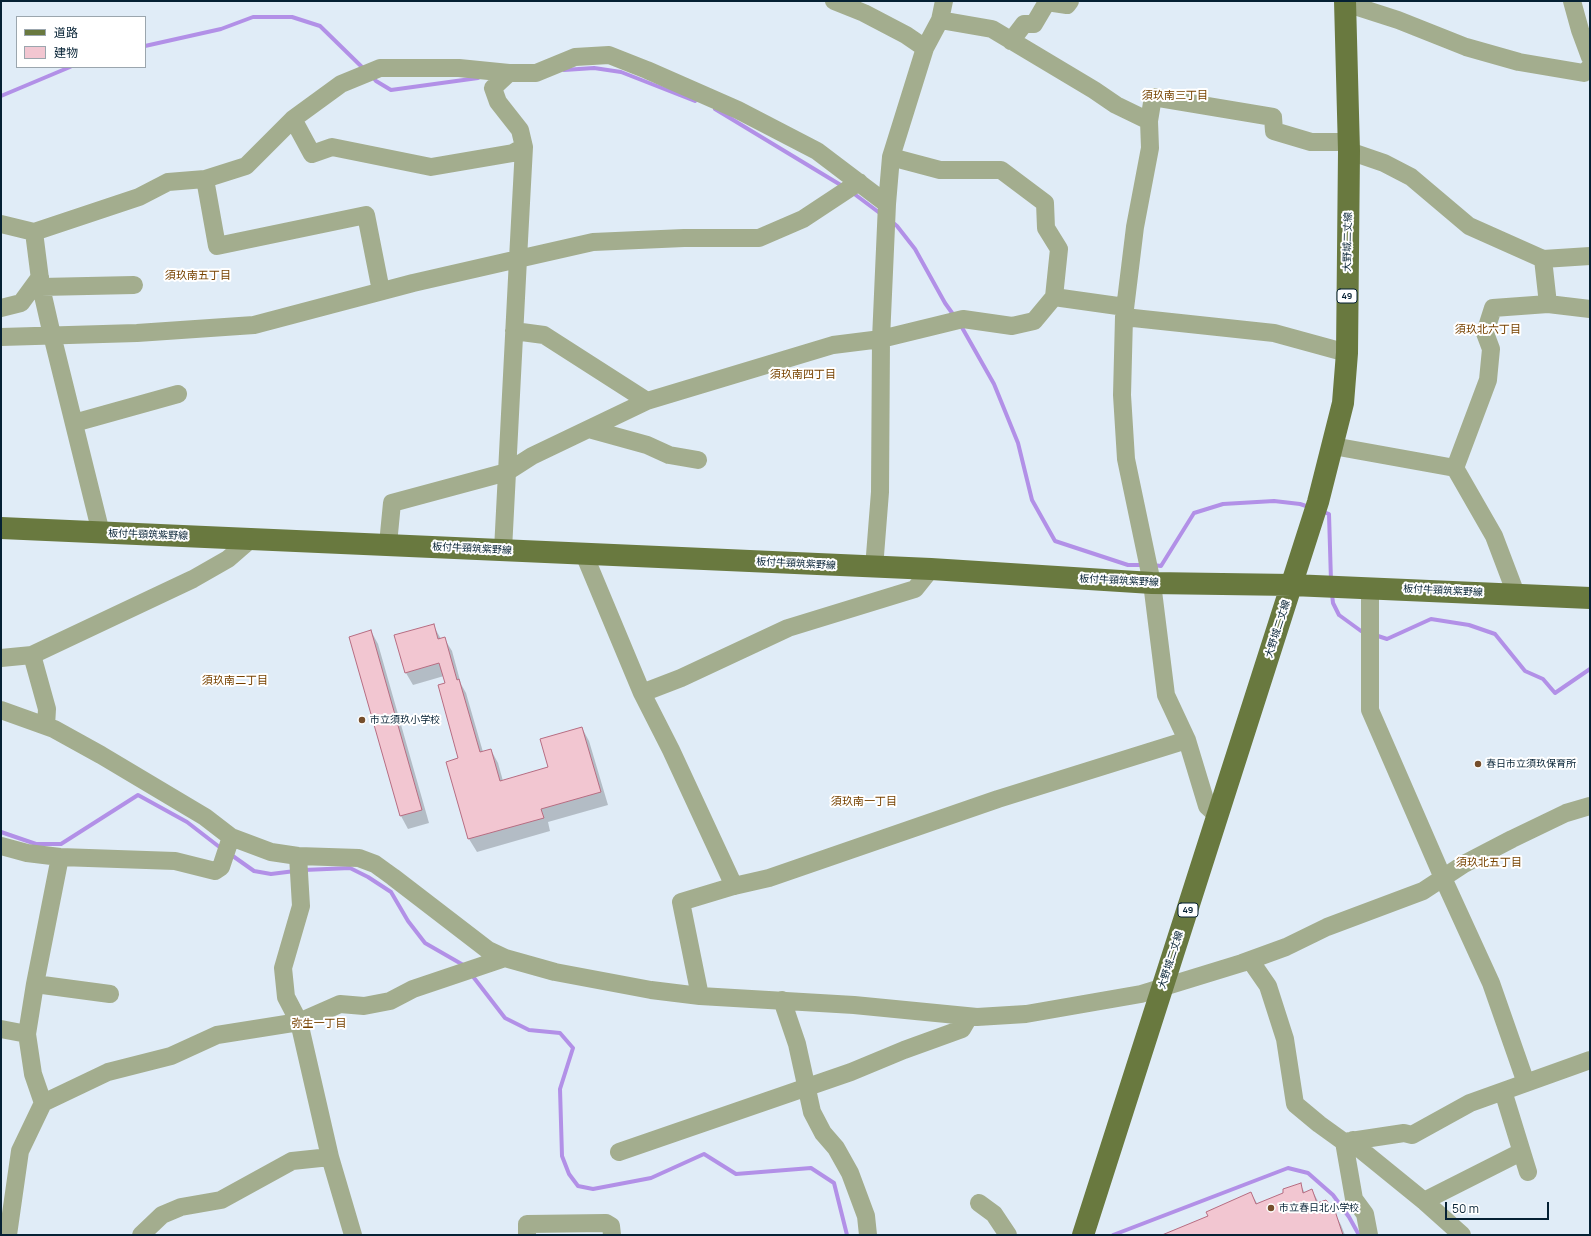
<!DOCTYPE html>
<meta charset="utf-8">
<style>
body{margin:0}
#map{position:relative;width:1591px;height:1236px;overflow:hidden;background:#e0ecf7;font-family:Manrope,"Noto Sans JP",sans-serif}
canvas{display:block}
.frame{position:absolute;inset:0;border:2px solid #052134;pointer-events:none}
.legend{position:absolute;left:16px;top:16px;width:130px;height:52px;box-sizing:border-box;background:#fff;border:1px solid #9ba6ae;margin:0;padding:5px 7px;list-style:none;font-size:12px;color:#052134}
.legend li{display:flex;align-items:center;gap:8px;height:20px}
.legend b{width:20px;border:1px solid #9ba6ae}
.scale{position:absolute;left:1445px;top:1202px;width:104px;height:18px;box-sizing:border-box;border:2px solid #052134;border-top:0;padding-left:5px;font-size:12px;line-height:14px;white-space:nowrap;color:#052134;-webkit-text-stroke:3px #fff;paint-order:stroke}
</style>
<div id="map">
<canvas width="1591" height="1236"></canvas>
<div class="frame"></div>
<ul class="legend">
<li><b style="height:5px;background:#69793f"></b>道路</li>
<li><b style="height:11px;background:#f2c6d1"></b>建物</li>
</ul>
<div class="scale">50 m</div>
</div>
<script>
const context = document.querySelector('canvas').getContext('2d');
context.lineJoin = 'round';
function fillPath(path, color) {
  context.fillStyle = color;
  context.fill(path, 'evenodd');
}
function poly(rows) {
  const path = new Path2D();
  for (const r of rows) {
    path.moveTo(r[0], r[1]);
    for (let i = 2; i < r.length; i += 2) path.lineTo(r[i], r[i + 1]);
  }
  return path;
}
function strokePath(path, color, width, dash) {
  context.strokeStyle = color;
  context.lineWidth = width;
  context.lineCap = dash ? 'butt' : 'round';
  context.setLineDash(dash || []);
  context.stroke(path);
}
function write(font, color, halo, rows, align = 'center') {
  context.font = font + ' Manrope,"Noto Sans JP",sans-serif';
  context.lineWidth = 4;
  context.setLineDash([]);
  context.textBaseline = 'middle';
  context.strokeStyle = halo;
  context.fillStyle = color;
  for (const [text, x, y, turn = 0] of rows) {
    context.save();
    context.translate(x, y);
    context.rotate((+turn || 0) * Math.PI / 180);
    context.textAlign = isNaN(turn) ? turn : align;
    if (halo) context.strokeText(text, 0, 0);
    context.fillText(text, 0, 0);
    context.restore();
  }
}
fillPath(poly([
 [433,625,441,639,444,638,452,651,461,684,466,693,483,752,491,750,498,763,503,781,549,768,582,728,589,741,608,805,548,822,550,831,477,852,469,839,448,763,460,759,444,676,413,685,406,673],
 [371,631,378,644,429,823,408,829,401,816,350,637],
 [1300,1184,1305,1193,1312,1190,1319,1203,1334,1212,1341,1225,1345,1235,1164,1235,1209,1216,1251,1193,1258,1205,1284,1193]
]), '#0003');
strokePath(poly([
 [145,46,221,29,253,17,292,17,320,26,364,69],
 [564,70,594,68,621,72,695,101],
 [372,76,376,81,391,90,478,78],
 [1,96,70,67],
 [715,109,844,187],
 [853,193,881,214],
 [891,221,897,226,915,249,945,303,955,317],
 [960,324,994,384,1018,443,1032,500,1055,541,1128,565,1144,565],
 [1321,511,1329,514,1331,581],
 [1153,565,1161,566,1194,513,1223,504,1274,501,1300,504,1309,507],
 [1332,594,1333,603,1339,615,1361,631,1366,632],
 [1375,635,1387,639,1431,619,1469,625,1495,634,1525,671,1543,679,1555,693,1590,669],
 [1,832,36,844,61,844,138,795,187,822,222,849],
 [230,854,254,871,271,874,295,871],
 [304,870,350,868,368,877,391,892,408,921,425,943,465,966],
 [471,974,505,1018,529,1030,560,1033,573,1048,560,1089,562,1156,569,1174,578,1186,593,1189,651,1178,704,1154,736,1174,811,1168,834,1183,847,1235],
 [1113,1235,1288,1168,1308,1173,1333,1195,1349,1217,1359,1235]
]), '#b290e7', 4);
const building = poly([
 [434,624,438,639,445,637,457,680,459,679,480,752,491,749,500,781,548,767,540,739,582,727,601,792,541,809,544,818,468,839,446,762,458,758,438,685,445,683,439,663,405,673,394,635,434,624],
 [371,630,422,810,400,816,349,637,371,630],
 [1301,1183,1303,1193,1312,1189,1317,1203,1326,1200,1335,1211,1343,1235,1162,1235,1208,1216,1206,1212,1251,1192,1256,1204,1283,1193,1283,1189,1301,1183]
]);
fillPath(building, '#f2c6d1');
strokePath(building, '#b66c81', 1);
strokePath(poly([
 [834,1,864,13,906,35,925,48],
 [1572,1,1580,30,1590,57],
 [1345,3,1398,20,1466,47,1519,62,1584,73,1590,67],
 [940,20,992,29,1094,90,1116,105,1149,121],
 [1011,41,1024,24,1034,24,1047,2,1067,5,1070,1],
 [293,119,312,154,332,147,431,167,513,153,524,147],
 [1349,151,1384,163,1411,177,1469,226,1543,259,1590,256],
 [891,157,940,170,1001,170,1045,203,1046,228,1059,249,1054,297,1125,307],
 [205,179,217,246,366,215,381,291],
 [1,224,34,232,139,197,168,182,205,179,246,166,293,119,341,84,380,68,459,68,509,73,536,73,575,57,609,55,647,70,738,110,817,151,887,204],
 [34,232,41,287,52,335,101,533],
 [41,287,134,285],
 [1548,304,1590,309],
 [1,308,21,303,40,277],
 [1124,317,1274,333,1347,353],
 [514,331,544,335,647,401],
 [1,337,137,333,254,325,413,283,518,259,524,147,520,130,498,102,493,88,509,73],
 [74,423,178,394],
 [589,429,647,445,669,455,698,460],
 [1333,446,1455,468,1488,380,1491,349,1485,333,1493,308,1548,304,1543,259],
 [1455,468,1494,536,1516,594],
 [388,544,392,503,507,472,532,456,647,401,833,345,881,339,963,319,1012,326,1034,321,1054,297],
 [503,550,518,259,593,242,684,238,759,238,803,219,859,182],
 [584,554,642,693],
 [874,568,880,492,881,339,887,204,891,157,925,48,940,20,944,1],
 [1370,588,1370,710,1443,878,1491,983,1526,1083],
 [32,655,47,709,46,726],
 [1,658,32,655,193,579,228,559,251,539],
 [1,710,54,729,101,755,205,817,231,837],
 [1187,740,1207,806,1218,816],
 [1,846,27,853,60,857,175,861,215,871,221,867,231,837,271,852,298,856,359,858,375,864,393,877,488,950,505,958,555,972,651,990,700,996,854,1005,977,1017,1026,1014,1141,994,1242,963,1286,947,1327,927,1423,891,1464,864,1512,839,1566,813,1590,806],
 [298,856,301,906,283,968,286,997,299,1022,330,1157,353,1235],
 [734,886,671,750,642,693,681,678,788,628,915,589,931,569],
 [1250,960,1268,986,1285,1039,1295,1104,1319,1124,1344,1142,1354,1199,1365,1214,1369,1235],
 [35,984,110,994],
 [700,996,681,902,734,886,769,878,998,799,1187,740,1166,695,1152,583,1126,459,1122,395,1124,317,1135,227,1150,148,1149,121,1153,97,1273,117,1274,131,1311,142,1348,142],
 [782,1000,797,1044,812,1112,823,1133,836,1148,850,1173,866,1216,868,1235],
 [1,1029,27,1034],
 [1503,1091,1528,1172],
 [43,1103,33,1074,27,1034,35,984,60,857],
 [1353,1140,1360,1149,1424,1201,1462,1235],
 [1344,1142,1404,1133,1412,1135,1470,1103,1590,1060],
 [619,1152,851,1072,904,1050,962,1029,969,1017],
 [1424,1201,1521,1152],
 [979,1203,994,1214,1008,1235],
 [8,1235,20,1151,43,1103,108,1072,171,1056,217,1035,299,1022,340,1004,364,1006,390,1001,413,989,505,958],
 [141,1235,162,1215,181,1207,221,1200,292,1161,330,1157],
 [527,1235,527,1224,606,1223,611,1226,612,1235]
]), '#a3ad8e', 18);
strokePath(poly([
 [1,528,931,569,1152,583,1292,585,1590,598],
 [1083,1235,1318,502,1343,403,1347,353,1349,151,1345,1]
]), '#69793f', 22);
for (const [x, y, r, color] of [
 [362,720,4,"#754e2c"],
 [1478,764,4,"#754e2c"],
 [1271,1208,4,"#754e2c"]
]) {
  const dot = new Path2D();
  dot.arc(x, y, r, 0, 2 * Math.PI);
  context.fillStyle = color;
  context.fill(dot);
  strokePath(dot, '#fff', 1.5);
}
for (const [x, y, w] of [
 [1347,296,20],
 [1188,910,20]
]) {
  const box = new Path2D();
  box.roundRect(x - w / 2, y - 7, w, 14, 3);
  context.fillStyle = '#fff';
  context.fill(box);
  strokePath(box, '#052134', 1);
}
write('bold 9px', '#052134', null, [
 ["49",1347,296],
 ["49",1188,910]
]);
write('10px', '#052134', '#fff', [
 ["大野城二丈線",1348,242,-89],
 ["板付牛頸筑紫野線",148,535,2],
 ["板付牛頸筑紫野線",472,549,3],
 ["板付牛頸筑紫野線",796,564,3],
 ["板付牛頸筑紫野線",1119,581,3],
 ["板付牛頸筑紫野線",1443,591,3],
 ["大野城二丈線",1278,629,-72],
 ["大野城二丈線",1171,960,-72]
]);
write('10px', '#052134', '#fff', [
 ["市立須玖小学校",370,720],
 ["春日市立須玖保育所",1486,764],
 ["市立春日北小学校",1279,1208]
], 'left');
write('11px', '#774201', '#fff', [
 ["須玖南三丁目",1175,96],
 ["須玖南五丁目",198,276],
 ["須玖北六丁目",1488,330],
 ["須玖南四丁目",803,375],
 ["須玖南二丁目",235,681],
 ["須玖南一丁目",864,802],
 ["須玖北五丁目",1489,863],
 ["弥生一丁目",319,1024]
]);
</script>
